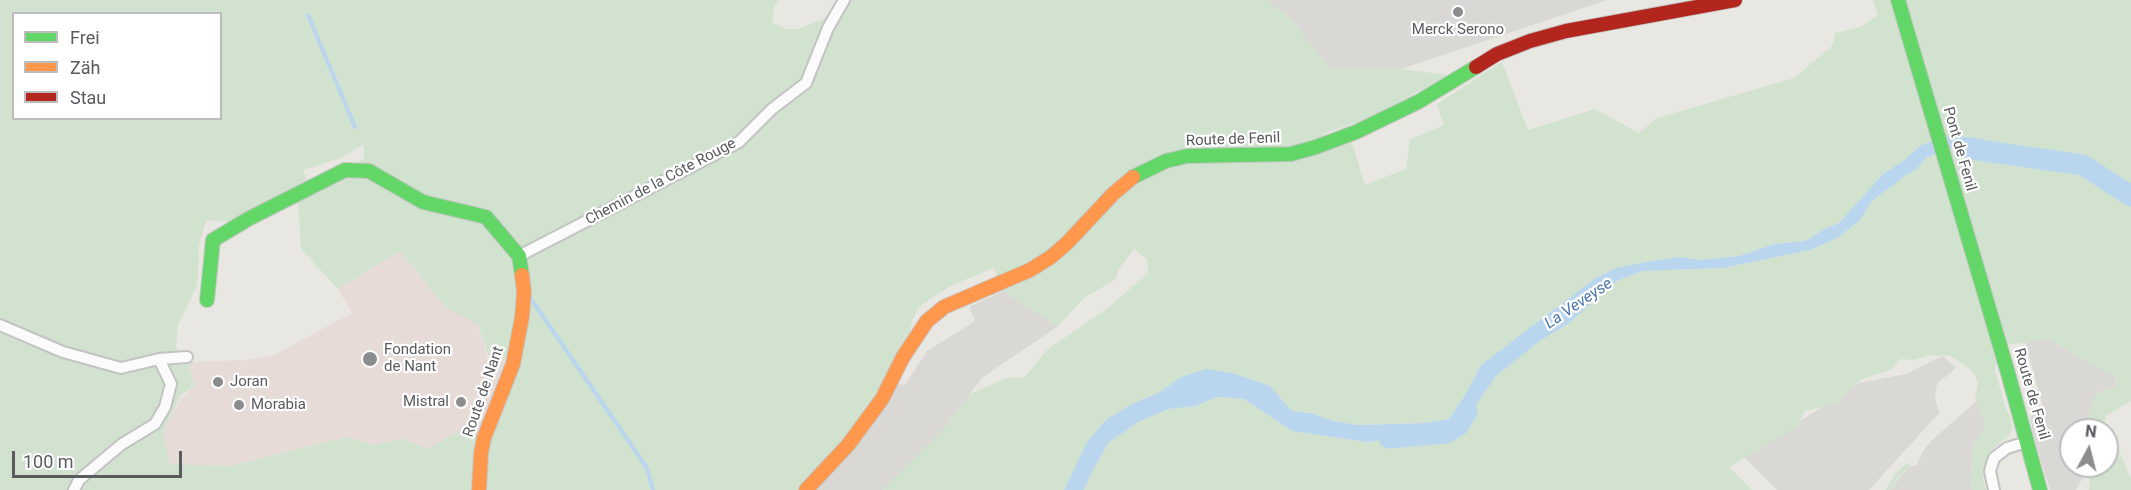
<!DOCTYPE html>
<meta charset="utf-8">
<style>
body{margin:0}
#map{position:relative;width:2131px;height:490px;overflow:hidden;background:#e8e7e2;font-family:Roboto,sans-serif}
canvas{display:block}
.legend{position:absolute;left:12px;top:12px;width:210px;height:108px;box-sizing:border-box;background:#fff;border:2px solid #bdbdbf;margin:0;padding:8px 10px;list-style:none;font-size:18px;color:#595b5f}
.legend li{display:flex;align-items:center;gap:12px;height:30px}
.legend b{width:30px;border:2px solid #bdbdbf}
.north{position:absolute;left:2059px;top:418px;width:60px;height:60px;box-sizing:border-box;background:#fff;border:2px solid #bdbdbf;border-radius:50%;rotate:7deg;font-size:16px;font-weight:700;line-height:24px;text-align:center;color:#595b5f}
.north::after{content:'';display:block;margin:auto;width:21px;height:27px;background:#8b8c8d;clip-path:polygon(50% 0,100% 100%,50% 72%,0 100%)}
.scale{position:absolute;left:12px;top:451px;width:170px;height:27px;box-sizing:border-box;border:3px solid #595b5f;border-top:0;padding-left:8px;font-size:18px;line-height:21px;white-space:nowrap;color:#595b5f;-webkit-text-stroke:4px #fff;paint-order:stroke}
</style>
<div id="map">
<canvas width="2131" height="490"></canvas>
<ul class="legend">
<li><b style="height:8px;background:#63d668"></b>Frei</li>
<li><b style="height:8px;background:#ff974d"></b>Zäh</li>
<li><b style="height:8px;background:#b3261e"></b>Stau</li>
</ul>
<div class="north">N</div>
<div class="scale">100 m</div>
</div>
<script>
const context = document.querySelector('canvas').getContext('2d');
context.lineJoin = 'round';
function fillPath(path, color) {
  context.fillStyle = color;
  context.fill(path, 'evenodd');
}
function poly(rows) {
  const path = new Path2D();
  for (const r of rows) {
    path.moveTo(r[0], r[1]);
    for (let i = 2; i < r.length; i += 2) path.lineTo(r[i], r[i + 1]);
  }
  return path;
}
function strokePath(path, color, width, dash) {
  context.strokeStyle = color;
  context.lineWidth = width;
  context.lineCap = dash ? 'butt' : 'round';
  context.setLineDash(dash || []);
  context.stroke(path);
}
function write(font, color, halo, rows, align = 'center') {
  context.font = font + ' Roboto,sans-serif';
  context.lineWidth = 4.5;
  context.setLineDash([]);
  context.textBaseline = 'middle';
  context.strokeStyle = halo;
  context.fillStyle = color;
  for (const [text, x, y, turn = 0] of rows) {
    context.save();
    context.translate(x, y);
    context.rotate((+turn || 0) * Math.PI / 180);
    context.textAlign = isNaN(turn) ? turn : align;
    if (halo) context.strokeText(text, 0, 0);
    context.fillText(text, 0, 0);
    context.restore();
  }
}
fillPath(poly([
 [1267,0,1607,0,1401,69,1331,69,1291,20],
 [1003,291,1058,326,982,378,942,431,882,490,808,490,897,384,905,385,927,351,975,321,969,307],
 [2048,339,2115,377,2116,387,2096,394,2082,430,2071,430,2071,466,2090,466,2091,468,2083,477,2076,490,2050,490,2034,438,2030,417,2043,407,2025,342],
 [1943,356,1956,368,1937,384,1935,397,1939,413,1869,490,1777,490,1744,457,1859,383,1906,374],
 [1976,402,1985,421,1984,428,1973,445,1970,486,1972,490,1890,490,1907,469,1910,466,1916,466,1923,451,1931,441]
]), '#d9d8d4');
fillPath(poly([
 [400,251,446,308,478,324,488,360,496,365,502,358,513,358,481,434,474,436,459,431,428,449,403,439,373,445,346,437,231,466,170,465,163,432,180,400,194,386,189,362,247,360,272,356,352,313,338,289]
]), '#e7dbd7');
fillPath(poly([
 [0,0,780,0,774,7,772,22,785,29,798,29,824,19,842,0,1267,0,1291,20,1331,69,1401,69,1448,75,1377,115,1322,134,1352,143,1365,185,1406,169,1410,139,1444,125,1437,104,1502,62,1528,130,1595,109,1639,133,1657,118,1794,78,1833,45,1835,33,1861,27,1878,15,1873,0,2131,0,2131,183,2089,166,2116,197,2131,202,2131,401,2106,416,2103,430,2082,430,2096,394,2116,387,2115,377,2048,339,2006,345,1998,353,1995,371,2005,406,2011,419,2012,426,2010,434,1992,450,1987,460,1983,478,1986,490,1972,490,1970,486,1973,445,1984,428,1984,421,1975,399,1978,383,1976,377,1971,370,1951,356,1930,355,1914,360,1901,359,1890,370,1860,380,1837,403,1805,411,1797,427,1729,467,1752,490,1084,490,1091,474,1108,443,1138,422,1169,409,1196,406,1217,397,1244,399,1292,431,1367,442,1453,431,1467,418,1496,376,1541,340,1568,324,1617,281,1642,271,1723,268,1810,250,1839,237,1860,220,1872,201,1906,175,1916,170,1927,157,1955,147,1980,156,1998,147,1981,139,1952,135,1921,145,1903,161,1883,174,1839,223,1828,227,1805,241,1774,244,1739,256,1701,260,1678,257,1651,261,1616,268,1594,279,1481,365,1465,395,1449,419,1425,423,1358,425,1333,421,1311,413,1292,411,1270,386,1236,374,1181,377,1158,393,1134,403,1078,461,1064,490,882,490,942,431,970,394,1007,378,1025,377,1047,350,1109,307,1148,273,1147,259,1134,249,1118,270,1116,279,1084,298,1058,326,1003,291,994,268,952,285,926,302,919,307,913,318,897,384,855,450,808,490,0,490],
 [14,14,220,14,220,118,14,118],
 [364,144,364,158,298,201,301,249,338,289,400,251,446,308,478,324,491,364,496,365,503,358,512,358,481,434,474,436,459,431,428,449,403,439,373,445,346,437,231,466,170,464,163,432,181,395,194,386,189,362,176,347,178,325,196,288,198,278,199,245,206,220,228,222,307,181,303,170,341,158],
 [2107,441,2117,446,2131,479,2131,490,2089,490,2090,466,2107,466],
 [1907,463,1909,463,1910,466,1898,478,1890,490,1886,490,1894,475]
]), '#d1e3cf');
fillPath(poly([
 [1952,135,1981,139,1999,147,1997,155,1980,156,1955,147,1927,157,1916,170,1906,175,1872,201,1860,220,1839,237,1810,250,1723,268,1642,271,1617,281,1568,324,1541,340,1496,376,1467,418,1453,431,1367,442,1292,431,1244,399,1217,397,1196,406,1169,409,1138,422,1108,443,1091,474,1084,490,1064,490,1087,442,1107,419,1134,403,1158,393,1181,377,1206,369,1236,374,1270,386,1292,411,1311,413,1333,421,1358,425,1425,423,1449,419,1465,395,1481,365,1594,279,1616,268,1651,261,1678,257,1701,260,1739,256,1774,244,1805,241,1828,227,1839,223,1883,174,1903,161,1921,145],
 [2089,166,2131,183,2131,202,2116,197,2094,181,2086,170]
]), '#bad6ee');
strokePath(poly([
 [308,15,355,127],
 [529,296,647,468,653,490]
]), '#bad6ee', 4);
strokePath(poly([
 [1971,149,2083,165,2131,196],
 [1389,438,1446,433,1459,425,1467,411]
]), '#bad6ee', 21);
const street = poly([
 [519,256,739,142,772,109,806,83,828,28,844,0],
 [0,325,63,352,121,368,159,359,187,357],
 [74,490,79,480,122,444,155,424,165,407,171,384,159,359],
 [1994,490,1990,471,1994,458,2007,448,2027,442]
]);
const fast = poly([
 [1898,0,2008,373,2040,490],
 [1133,177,1166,161,1187,156,1291,154,1316,147,1356,132,1418,102,1476,67],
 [207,300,213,240,250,218,345,170,369,171,423,202,486,217,519,256,522,275]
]);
const slow = poly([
 [479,490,481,453,484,438,513,364,522,317,524,292,522,275],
 [806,490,848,445,882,399,903,357,927,321,944,307,1030,270,1051,257,1067,243,1113,194,1133,177]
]);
const jam = poly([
 [1476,67,1497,54,1530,41,1566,31,1735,0]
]);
strokePath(street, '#c4c3c3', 14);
strokePath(fast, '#c4c5c4', 16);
strokePath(slow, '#c4c5c4', 16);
strokePath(jam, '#c4c5c4', 16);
strokePath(street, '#fcfbfb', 10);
strokePath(fast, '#63d668', 14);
strokePath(slow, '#ff974d', 14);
strokePath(jam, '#b3261e', 14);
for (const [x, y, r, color] of [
 [1458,12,6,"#8b8c8d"],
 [370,359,8,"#8b8c8d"],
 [218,382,6,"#8b8c8d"],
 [461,402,6,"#8b8c8d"],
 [239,405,6,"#8b8c8d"]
]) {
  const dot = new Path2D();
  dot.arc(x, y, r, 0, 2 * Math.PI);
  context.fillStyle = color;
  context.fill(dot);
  strokePath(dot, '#fff', 2);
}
write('15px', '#595b5f', '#fff', [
 ["Merck Serono",1458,30,"center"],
 ["Fondation",384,350],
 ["de Nant",384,367],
 ["Joran",230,382],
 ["Mistral",449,402,"right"],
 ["Morabia",251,405]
], 'left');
write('15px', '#595b5f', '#fff', [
 ["Route de Fenil",1233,140,-2],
 ["Pont de Fenil",1959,149,74],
 ["Chemin de la Côte Rouge",661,182,-28],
 ["Route de Nant",484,392,-71],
 ["Route de Fenil",2031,394,74]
]);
write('italic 16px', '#4b76aa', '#fff', [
 ["La Veveyse",1579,304,-34]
]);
</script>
